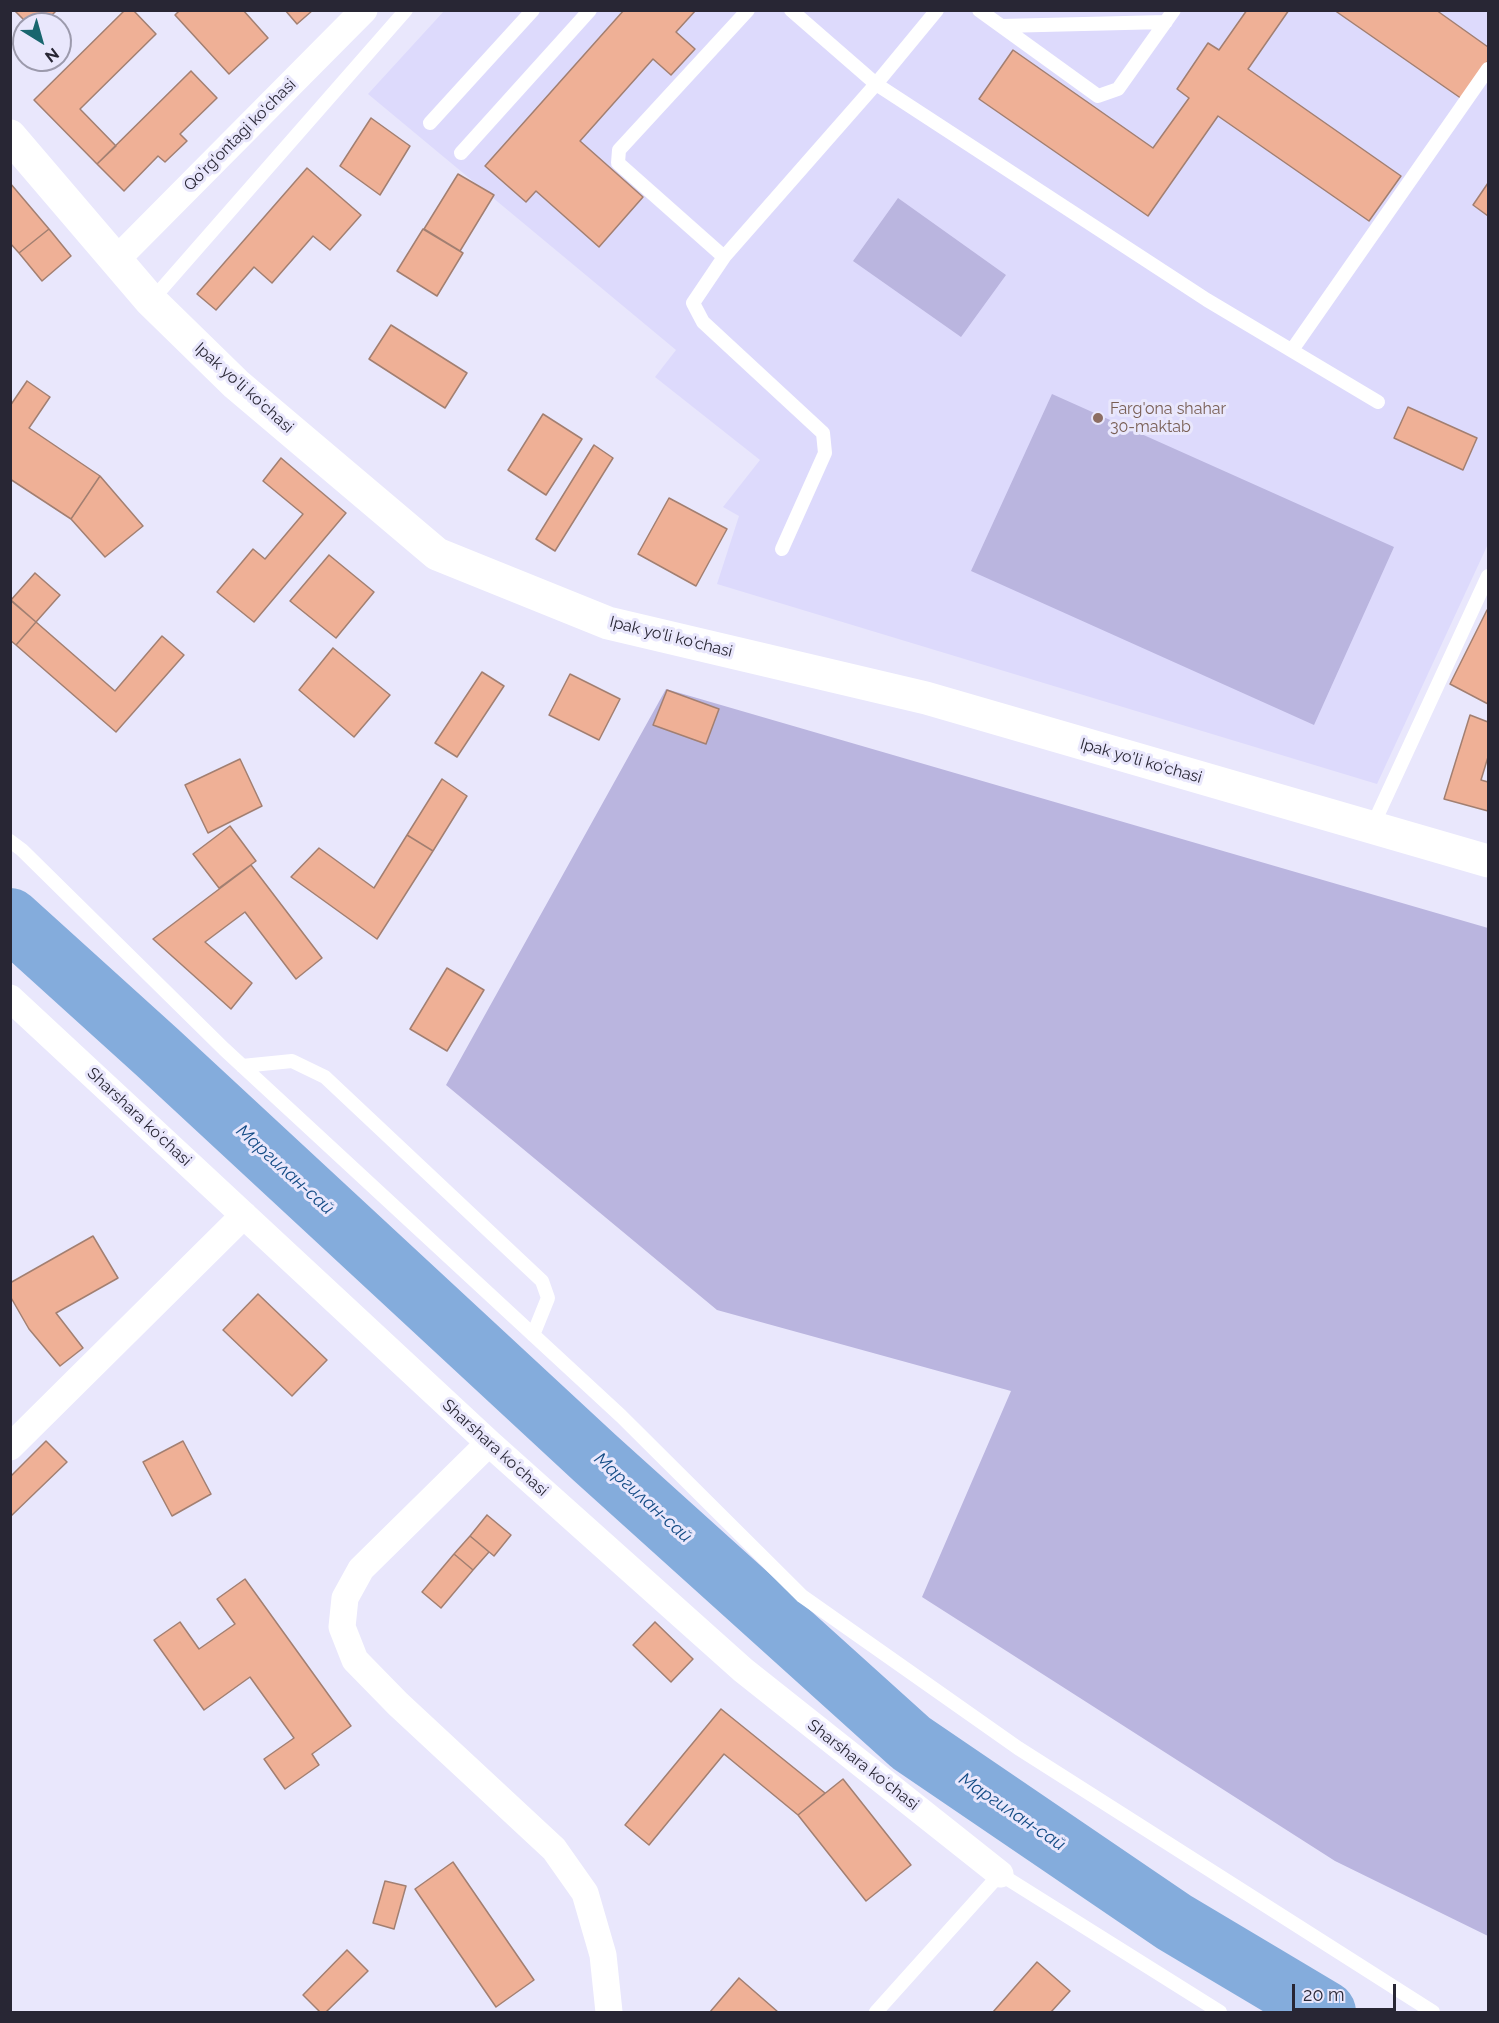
<!DOCTYPE html>
<meta charset="utf-8">
<style>
body{margin:0}
#map{position:relative;width:1499px;height:2023px;overflow:hidden;background:#e9e7fc;font-family:Raleway,sans-serif}
canvas{display:block}
.frame{position:absolute;inset:0;border:12px solid #282634;pointer-events:none}
.north{position:absolute;left:12px;top:12px;width:60px;height:60px;box-sizing:border-box;background:#e9e7fc;border:2px solid #9c9aac;border-radius:50%;rotate:143deg;font-size:16px;font-weight:700;line-height:24px;text-align:center;color:#282634}
.north::after{content:'';display:block;margin:auto;width:21px;height:27px;background:#19666e;clip-path:polygon(50% 0,100% 100%,50% 72%,0 100%)}
.scale{position:absolute;left:1292px;top:1984px;width:104px;height:27px;box-sizing:border-box;border:3px solid #282634;border-top:0;padding-left:8px;font-size:18px;line-height:21px;white-space:nowrap;color:#282634;-webkit-text-stroke:4px #e9e7fc;paint-order:stroke}
</style>
<div id="map">
<canvas width="1499" height="2023"></canvas>
<div class="frame"></div>
<div class="north">N</div>
<div class="scale">20 m</div>
</div>
<script>
const context = document.querySelector('canvas').getContext('2d');
context.lineJoin = 'round';
function fillPath(path, color) {
  context.fillStyle = color;
  context.fill(path, 'evenodd');
}
function poly(rows) {
  const path = new Path2D();
  for (const r of rows) {
    path.moveTo(r[0], r[1]);
    for (let i = 2; i < r.length; i += 2) path.lineTo(r[i], r[i + 1]);
  }
  return path;
}
function strokePath(path, color, width, dash) {
  context.strokeStyle = color;
  context.lineWidth = width;
  context.lineCap = dash ? 'butt' : 'round';
  context.setLineDash(dash || []);
  context.stroke(path);
}
function write(font, color, halo, rows, align = 'center') {
  context.font = font + ' Raleway,sans-serif';
  context.lineWidth = 6;
  context.setLineDash([]);
  context.textBaseline = 'middle';
  context.strokeStyle = halo;
  context.fillStyle = color;
  for (const [text, x, y, turn = 0] of rows) {
    context.save();
    context.translate(x, y);
    context.rotate((+turn || 0) * Math.PI / 180);
    context.textAlign = isNaN(turn) ? turn : align;
    if (halo) context.strokeText(text, 0, 0);
    context.fillText(text, 0, 0);
    context.restore();
  }
}
fillPath(poly([
 [444,11,1488,11,1488,544,1377,784,717,584,739,516,723,507,760,460,655,377,676,350,368,94]
]), '#dddafc');
fillPath(poly([
 [898,198,1006,275,961,337,853,261],
 [1052,394,1394,547,1314,725,971,571],
 [666,689,1488,928,1488,1936,1335,1861,922,1597,1011,1391,717,1310,446,1085]
]), '#bab5df');
strokePath(poly([
 [10,919,157,1052,595,1458,911,1743,1174,1922,1325,2012]
]), '#84acdc', 62);
const building = poly([
 [14,10,57,10,43,24,28,24,14,10],
 [125,10,133,10,156,34,80,109,116,146,97,164,34,100,125,10],
 [180,10,243,10,268,38,229,74,175,15,180,10],
 [285,10,313,10,297,24,285,10],
 [624,10,696,10,676,32,695,49,671,75,653,59,580,141,643,197,599,247,536,191,526,202,485,166,624,10],
 [1247,10,1289,10,1248,69,1401,176,1369,221,1218,116,1148,216,979,99,1013,50,1153,148,1189,98,1177,89,1208,43,1219,50,1247,10],
 [1334,10,1436,10,1488,47,1488,61,1462,99,1334,10],
 [191,71,217,98,180,134,187,141,165,162,158,156,124,191,97,164,191,71],
 [371,118,410,146,380,195,340,166,371,118],
 [307,168,361,215,330,250,313,236,272,283,254,267,216,310,197,294,307,168],
 [458,174,494,195,460,251,424,229,458,174],
 [10,183,49,229,19,253,10,243,10,183],
 [1488,183,1488,216,1473,205,1488,183],
 [49,229,71,256,42,281,19,253,49,229],
 [423,229,463,253,437,296,397,271,423,229],
 [391,325,467,373,445,408,369,359,391,325],
 [27,381,50,397,29,428,100,476,71,519,10,479,10,406,27,381],
 [1408,407,1477,438,1463,470,1394,438,1408,407],
 [543,414,582,439,546,495,508,470,543,414],
 [594,445,613,458,555,551,536,539,594,445],
 [281,458,346,513,254,622,217,592,253,549,265,559,303,514,263,481,281,458],
 [100,476,143,526,105,557,71,519,100,476],
 [669,498,727,529,696,586,638,554,669,498],
 [329,555,374,592,336,638,290,601,329,555],
 [35,573,60,595,36,622,11,600,35,573],
 [10,600,36,622,16,645,10,640,10,600],
 [1487,610,1488,611,1488,704,1450,684,1487,610],
 [36,622,115,691,162,636,184,655,116,732,16,645,36,622],
 [333,648,390,695,354,737,299,690,333,648],
 [482,672,504,686,457,757,435,743,482,672],
 [570,674,620,699,599,740,549,715,570,674],
 [667,690,719,709,706,744,653,725,667,690],
 [1470,715,1488,722,1488,757,1481,780,1488,782,1488,811,1444,799,1470,715],
 [240,759,262,806,208,833,185,785,240,759],
 [442,779,467,796,433,851,407,835,442,779],
 [230,826,256,861,219,888,193,854,230,826],
 [407,835,433,851,377,939,291,877,319,848,374,888,407,835],
 [251,865,322,958,296,979,245,912,205,942,252,983,231,1009,153,939,251,865],
 [447,968,484,990,447,1051,410,1029,447,968],
 [93,1236,118,1278,56,1313,83,1348,60,1366,29,1329,10,1296,10,1283,93,1236],
 [258,1294,327,1360,292,1396,223,1330,258,1294],
 [46,1441,67,1462,10,1517,10,1477,46,1441],
 [183,1441,211,1494,172,1516,143,1462,183,1441],
 [487,1515,511,1535,494,1556,470,1536,487,1515],
 [470,1536,489,1552,473,1570,454,1554,470,1536],
 [454,1554,473,1570,441,1608,422,1592,454,1554],
 [245,1579,351,1726,312,1754,319,1765,285,1789,264,1759,294,1738,250,1677,204,1710,154,1640,180,1622,199,1649,235,1624,217,1599,245,1579],
 [655,1622,693,1659,671,1682,633,1645,655,1622],
 [721,1709,825,1793,798,1815,724,1754,649,1845,625,1825,721,1709],
 [843,1779,911,1865,866,1901,798,1815,843,1779],
 [453,1862,534,1980,496,2007,415,1889,453,1862],
 [385,1881,406,1886,394,1929,373,1923,385,1881],
 [347,1950,368,1971,326,2012,320,2012,303,1995,347,1950],
 [1037,1962,1070,1991,1051,2012,993,2012,1037,1962],
 [739,1978,778,2012,710,2012,739,1978]
]);
fillPath(building, '#efb096');
strokePath(building, '#a27f71', 1.5);
strokePath(poly([
 [791,10,876,84,1207,300,1378,402],
 [979,10,1098,96,1118,89,1174,10],
 [1001,26,1166,22],
 [430,123,533,10],
 [461,153,590,10],
 [724,257,618,163,619,150,748,10],
 [151,301,406,10],
 [1292,350,1488,69],
 [782,549,825,453,823,433,703,322,693,303,724,257,876,84,937,10],
 [1372,827,1488,576],
 [10,841,22,850,224,1049,621,1416,802,1596,1018,1748,1433,2012],
 [242,1066,292,1061,325,1077,542,1281,548,1298,533,1335],
 [876,2012,1000,1874,1220,2012]
]), '#fff', 14);
strokePath(poly([
 [116,260,364,10],
 [10,998,489,1443,743,1670,1000,1874],
 [489,1443,361,1569,345,1598,342,1627,355,1660,398,1704,554,1849,585,1893,603,1955,609,2012],
 [10,1447,244,1215]
]), '#fff', 27);
strokePath(poly([
 [10,136,151,301,236,384,437,554,608,623,926,698,1488,861]
]), '#fff', 33);
for (const [x, y, r, color] of [
 [1098,418,6,"#8d6e63"]
]) {
  const dot = new Path2D();
  dot.arc(x, y, r, 0, 2 * Math.PI);
  context.fillStyle = color;
  context.fill(dot);
  strokePath(dot, '#e9e7fc', 2);
}
write('16px', '#282634', '#e9e7fc', [
 ["Qo'rg'ontagi ko'chasi",240,135,-45],
 ["Ipak yo'li ko'chasi",244,388,42],
 ["Ipak yo'li ko'chasi",671,637,14],
 ["Ipak yo'li ko'chasi",1141,761,16],
 ["Sharshara koʻchasi",139,1117,43],
 ["Sharshara koʻchasi",495,1448,42],
 ["Sharshara koʻchasi",863,1765,38]
]);
write('16px', '#785e54', '#e9e7fc', [
 ["Farg'ona shahar",1110,409],
 ["30-maktab",1110,427]
], 'left');
write('italic 18px', '#134b85', '#e9e7fc', [
 ["Маргилан-сай",285,1170,42],
 ["Маргилан-сай",643,1498,42],
 ["Маргилан-сай",1012,1812,34]
]);
</script>
